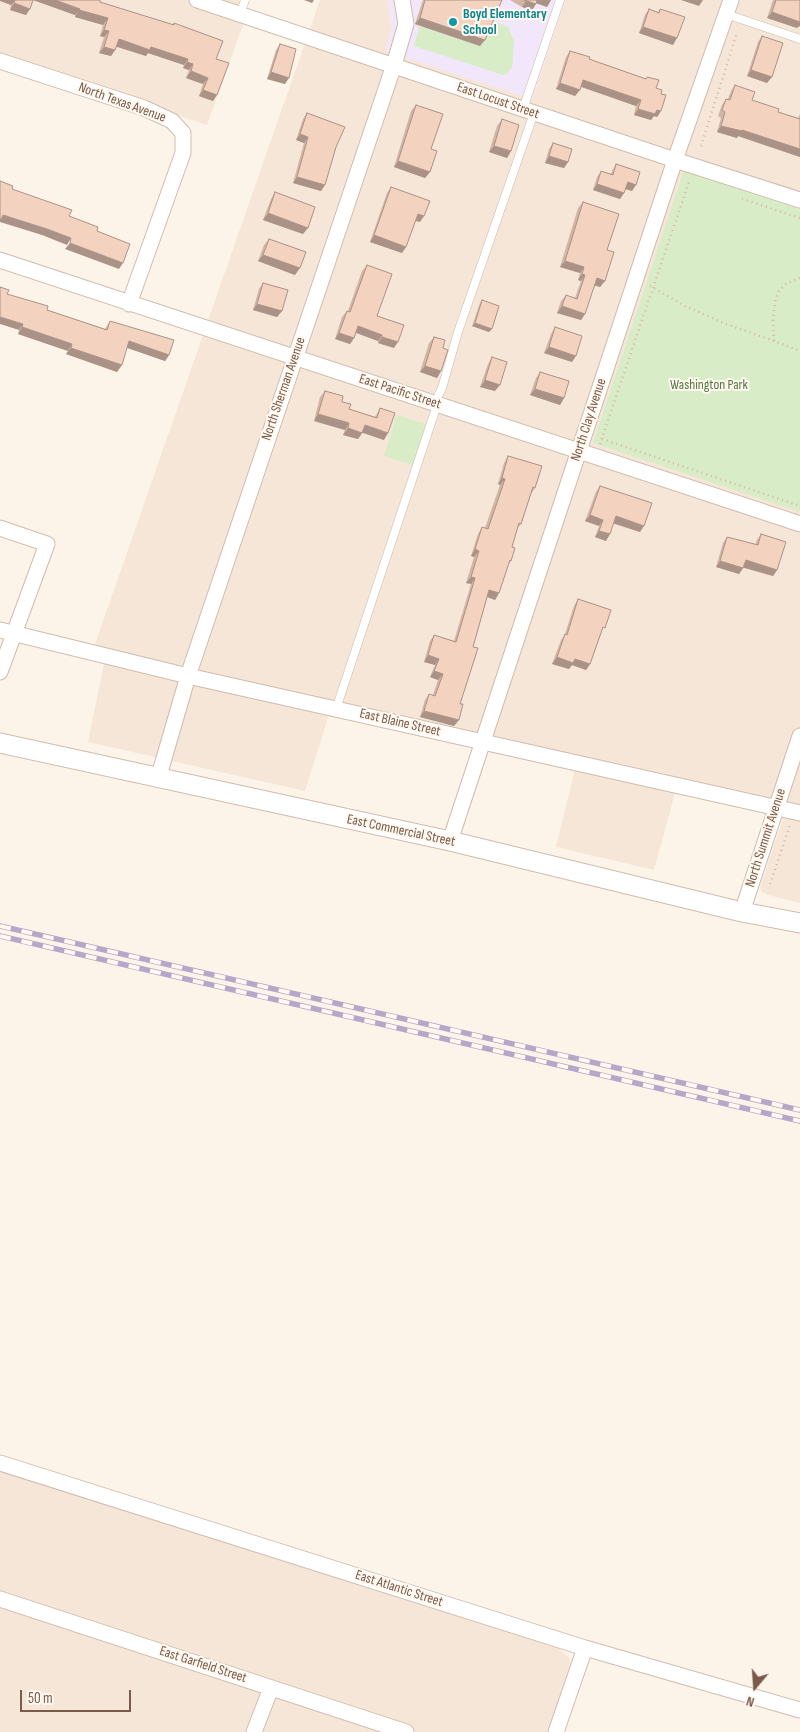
<!DOCTYPE html>
<style>
body{margin:0}
#map{position:relative;width:800px;height:1732px;overflow:hidden;background:#fdf4e9;font-family:"Sofia Sans Condensed",sans-serif}
canvas{display:block}
.north{position:absolute;left:730px;top:1662px;width:50px;height:50px;-webkit-text-stroke:4px #fff9f0;paint-order:stroke;rotate:198deg;font-size:14px;font-weight:700;line-height:20px;text-align:center;color:#795a4b}
.north::after{content:'';display:block;margin:auto;width:18px;height:22px;background:#795a4b;clip-path:polygon(50% 0,100% 100%,50% 72%,0 100%)}
.scale{position:absolute;left:20px;top:1690px;width:111px;height:22px;box-sizing:border-box;border:2px solid #795a4b;border-top:0;padding-left:6px;font-size:15px;line-height:18px;white-space:nowrap;color:#795a4b;-webkit-text-stroke:4px #fff9f0;paint-order:stroke}
</style>
<div id="map">
<canvas width="800" height="1732"></canvas>
<div class="north">N</div>
<div class="scale">50 m</div>
</div>
<script>
const context = document.querySelector('canvas').getContext('2d');
context.lineJoin = 'round';
function fillPath(path, color) {
  context.fillStyle = color;
  context.fill(path, 'evenodd');
}
function poly(rows) {
  const path = new Path2D();
  for (const r of rows) {
    path.moveTo(r[0], r[1]);
    for (let i = 2; i < r.length; i += 2) path.lineTo(r[i], r[i + 1]);
  }
  return path;
}
function strokePath(path, color, width, dash) {
  context.strokeStyle = color;
  context.lineWidth = width;
  context.lineCap = dash ? 'butt' : 'round';
  context.setLineDash(dash || []);
  context.stroke(path);
}
function write(font, color, halo, rows, align = 'center') {
  context.font = font + ' "Sofia Sans Condensed",sans-serif';
  context.lineWidth = 4;
  context.setLineDash([]);
  context.textBaseline = 'middle';
  context.strokeStyle = halo;
  context.fillStyle = color;
  for (const [text, x, y, turn = 0] of rows) {
    context.save();
    context.translate(x, y);
    context.rotate((+turn || 0) * Math.PI / 180);
    context.textAlign = isNaN(turn) ? turn : align;
    if (halo) context.strokeText(text, 0, 0);
    context.fillText(text, 0, 0);
    context.restore();
  }
}
fillPath(poly([
 [0,0,242,0,244,22,207,125,0,56],
 [320,0,388,0,392,29,386,51,532,99,565,0,800,0,800,903,768,895,762,892,760,887,787,807,678,782,654,870,556,847,577,761,332,705,305,791,88,742,106,654,93,650],
 [0,1470,557,1647,570,1659,572,1669,549,1732,0,1732]
]), '#f5e6d7');
fillPath(poly([
 [388,0,565,0,532,99,385,51,392,29]
]), '#f1e6fa');
fillPath(poly([
 [491,20,508,27,514,41,512,67,507,74,503,75,414,46,420,25,480,46],
 [684,170,800,209,800,512,593,443],
 [397,415,426,424,413,465,384,456]
]), '#d7ecc7');
const service = poly([
 [240,14,245,0],
 [726,14,800,39],
 [523,109,560,0],
 [434,404,442,388,458,332,534,113],
 [336,709,437,405]
]);
const minor = poly([
 [197,0,675,160,800,200],
 [0,61,144,108,172,121,183,133,183,153,129,304],
 [0,260,800,524],
 [0,528,47,544,0,672],
 [0,630,188,676,800,813],
 [158,779,188,676,394,65,406,24,402,0],
 [450,841,675,160,731,0],
 [742,912,800,736],
 [0,1463,585,1648,800,1710],
 [0,1599,406,1732],
 [254,1732,271,1688],
 [556,1732,585,1648]
]);
const tertiary = poly([
 [0,743,450,841,742,912,800,923]
]);
strokePath(service, '#d0bcae', 9);
strokePath(minor, '#d0bcae', 17);
strokePath(tertiary, '#d0bcae', 21);
strokePath(poly([
 [701,146,737,33],
 [742,199,800,218],
 [800,278,787,283,779,291,775,302,773,321,774,341,800,351],
 [650,286,687,307,726,324,774,341],
 [602,439,800,506],
 [600,444,690,179],
 [770,884,790,825]
]), '#d9b5a3', 2.5, [1, 4]);
strokePath(service, '#fff', 8);
strokePath(minor, '#fff', 15);
strokePath(tertiary, '#fff', 19);
const rail = poly([
 [0,926,800,1110],
 [0,936,800,1121]
]);
strokePath(rail, '#b7a6c8', 5.5);
strokePath(rail, '#fff9f0', 4, [11]);
fillPath(poly([
 [0,0,100,0,100,2,173,25,174,23,216,59,213,101,199,96,203,84,186,78,189,70,183,68,184,65,148,53,146,56,116,46,115,50,111,56,99,53,104,37,100,36,103,25,75,17,75,15,33,0,26,15,10,10,11,5],
 [423,0,502,0,480,46,415,24],
 [510,0,551,0,547,7,536,3,532,10,522,7],
 [773,0,800,0,799,26,797,28,767,18],
 [649,9,658,12,660,9,673,45,639,33,645,15],
 [762,36,767,83,747,76,758,42],
 [280,44,285,84,267,79,276,50],
 [570,51,589,59,646,79,647,77,661,94,661,111,657,117,654,116,651,120,634,115,636,106,581,87,575,96,556,89,566,57],
 [735,85,752,100,778,112,798,118,800,114,800,157,738,136,737,138,717,132,721,118,718,116,722,105,726,99,728,99,731,91],
 [416,105,431,149,430,172,425,178,394,167,411,111],
 [307,113,336,147,321,191,293,183,304,143,296,140,303,119],
 [502,119,511,151,507,158,489,152,497,126],
 [553,143,568,162,564,168,545,163,549,149],
 [616,164,632,191,625,189,624,193,620,199,593,190,597,177,601,171,611,174,612,171],
 [391,187,420,222,415,221,406,247,402,253,370,242,387,193],
 [275,192,303,234,263,220,271,199],
 [583,202,607,250,605,281,600,287,595,285,581,320,557,313,561,301,566,295,575,298,581,281,578,280,580,273,560,267,578,208],
 [269,239,295,275,258,261,264,245],
 [367,265,377,316,394,348,378,343,378,341,356,333,354,338,350,344,335,339,342,317,347,311,348,311,362,271],
 [263,283,282,311,277,317,253,310,259,289],
 [7,294,47,310,105,329,110,321,169,355,165,361,127,348,117,372,66,354,68,351,18,334,19,330],
 [482,300,489,332,472,326,480,303],
 [555,327,572,362,544,353,551,334],
 [434,337,443,348,441,371,437,378,420,372,429,343],
 [492,357,495,391,480,387,488,364],
 [540,372,564,398,560,405,530,395,536,378],
 [325,391,342,402,349,409,375,417,380,408,384,440,363,432,358,439,343,435,345,430,314,421,320,397],
 [508,456,535,488,531,494,521,524,517,529,512,547,511,561,508,565,499,593,495,600,487,597,473,647,460,704,454,726,420,717,425,700,429,694,433,695,438,680,430,677,435,665,424,662,430,641,434,635,454,641,471,584,466,583,474,557,471,556,478,534,482,527,485,528,500,485,498,484,504,463],
 [600,486,640,532,614,523,606,541,595,537,599,526,585,521,596,492],
 [761,534,777,570,773,576,744,567,739,574,716,567,723,543,727,537,755,545,757,540],
 [578,599,601,634,590,664,586,670,572,665,569,669,552,664,561,640,565,634,574,606]
]), '#d1b5a5');
fillPath(poly([
 [0,0,15,0,11,5,0,1],
 [33,0,55,0,80,9,75,15],
 [304,0,314,0,312,3],
 [535,0,551,0,547,7,533,2],
 [681,0,703,0,699,6],
 [526,1,536,4,532,10,522,7],
 [14,3,30,9,26,15,10,10],
 [79,10,108,18,103,25,75,17],
 [772,12,800,22,800,27,799,26,797,28,767,18],
 [420,18,485,40,480,46,415,24],
 [643,27,677,38,673,45,639,33],
 [104,30,109,31,104,37,100,36],
 [119,39,151,47,188,59,184,65,148,53,146,56,114,46],
 [104,47,115,50,111,56,99,53],
 [187,62,193,64,189,70,183,68],
 [751,70,772,77,767,83,747,76],
 [191,71,208,78,203,84,186,78],
 [271,72,289,78,285,84,267,79],
 [583,80,641,100,636,106,579,86],
 [560,83,580,90,575,96,556,89],
 [203,90,217,95,213,101,199,96],
 [638,109,657,110,661,111,657,117,654,116,651,120,634,115],
 [721,126,742,130,800,149,800,157,738,136,737,138,717,132],
 [300,134,308,137,304,143,296,140],
 [494,146,511,151,507,158,489,152],
 [549,156,568,162,564,168,545,163],
 [398,161,430,172,425,178,394,167],
 [297,177,325,185,321,191,293,183],
 [628,182,636,185,632,191,623,188],
 [597,184,624,193,620,199,593,190],
 [268,213,308,228,303,234,263,220],
 [418,214,424,216,420,222,414,220],
 [3,215,47,229,71,238,67,245,42,235,0,222,0,219],
 [374,235,406,247,402,253,370,242],
 [70,243,123,263,119,269,65,249],
 [263,255,300,268,295,275,258,261],
 [565,261,584,267,580,273,560,267],
 [582,274,585,275,581,281,578,280],
 [597,278,605,281,600,287,593,285],
 [257,304,282,311,277,317,253,310],
 [562,306,585,314,581,320,557,313],
 [0,317,23,324,19,330,0,324],
 [475,323,492,329,489,332,472,326],
 [358,326,382,335,378,341,354,332],
 [22,327,72,344,68,351,18,334],
 [339,333,354,338,350,344,335,339],
 [382,337,398,342,394,348,378,343],
 [129,341,169,355,165,361,125,347],
 [549,347,576,356,572,362,544,353],
 [71,348,122,365,117,372,66,354],
 [425,366,441,371,437,378,420,372],
 [485,380,500,385,495,391,480,387],
 [535,389,564,398,560,405,530,395],
 [318,414,349,423,345,430,314,421],
 [365,425,388,433,384,440,360,432],
 [348,428,362,433,358,439,343,435],
 [502,478,505,479,500,485,498,484],
 [590,515,603,520,599,526,585,521],
 [616,516,644,526,640,532,612,523],
 [599,531,610,534,606,541,595,537],
 [475,549,479,551,474,557,471,556],
 [746,560,777,570,773,576,741,567],
 [720,561,743,568,739,574,716,567],
 [471,577,475,578,471,584,466,583],
 [489,590,499,593,495,600,485,596],
 [428,655,439,659,435,665,424,662],
 [557,657,575,659,590,664,586,670,572,665,569,669,552,664],
 [434,671,443,674,438,680,430,677],
 [424,711,459,720,454,726,420,717]
]), '#aa9386');
const building = poly([
 [15,0,33,0,30,9,14,3,15,0],
 [55,0,100,0,100,2,174,25,174,23,223,41,216,59,229,63,217,95,203,90,208,78,191,71,193,64,187,62,188,59,151,47,150,50,119,39,115,50,104,47,109,31,104,30,108,18,79,10,80,9,55,0],
 [425,0,502,0,485,40,420,18,425,0],
 [524,0,537,0,536,4,524,0],
 [776,0,800,0,800,22,772,12,776,0],
 [649,9,659,13,660,9,685,17,677,38,643,27,649,9],
 [762,36,783,43,772,77,751,70,762,36],
 [280,44,296,49,289,78,271,72,280,44],
 [570,51,590,57,589,59,646,79,647,77,659,80,656,88,662,90,661,94,666,95,661,111,657,110,655,114,638,109,641,100,583,80,580,90,560,83,570,51],
 [735,85,755,92,752,100,779,109,778,112,800,119,800,149,742,130,742,131,721,126,725,112,722,110,726,99,730,100,735,85],
 [416,105,443,114,431,149,437,151,430,172,398,161,416,105],
 [307,113,345,127,336,147,325,185,297,177,308,137,300,134,307,113],
 [502,119,519,125,511,151,494,146,502,119],
 [553,143,572,149,568,162,549,156,553,143],
 [616,164,640,172,636,185,628,182,624,193,597,184,601,171,613,175,616,164],
 [0,181,13,186,12,189,72,210,69,216,98,227,97,231,130,244,123,263,70,243,71,238,47,229,3,215,1,220,0,219,0,181],
 [391,187,430,201,424,216,418,214,406,247,374,235,391,187],
 [275,192,315,207,308,228,268,213,275,192],
 [583,202,619,214,607,250,614,252,605,281,597,278,585,314,562,306,566,295,577,299,585,275,582,274,584,267,565,261,583,202],
 [269,239,306,252,300,268,263,255,269,239],
 [367,265,392,274,377,316,404,325,398,342,382,337,382,335,358,326,354,338,339,333,347,311,350,312,367,265],
 [263,283,288,290,282,311,257,304,263,283],
 [0,287,9,290,7,294,48,306,47,310,107,330,110,321,174,340,169,355,129,341,122,365,71,348,72,344,22,327,23,324,0,317,0,287],
 [482,300,499,306,492,329,475,323,482,300],
 [555,327,582,336,576,356,549,347,555,327],
 [434,337,445,340,443,348,448,350,441,371,425,366,434,337],
 [492,357,507,362,500,385,485,380,492,357],
 [540,372,569,381,564,398,535,389,540,372],
 [325,391,343,396,342,402,351,404,349,409,377,418,380,408,395,413,388,433,365,425,362,433,348,428,349,423,318,414,325,391],
 [508,456,542,466,535,488,533,487,521,524,519,523,512,547,515,548,511,561,510,560,499,593,489,590,473,647,478,648,460,704,463,704,459,720,424,711,429,694,435,696,443,674,434,671,439,659,428,655,434,635,456,642,475,578,471,577,479,551,475,549,482,527,488,529,505,479,502,478,508,456],
 [600,486,652,503,644,526,616,516,610,534,599,531,603,520,590,515,600,486],
 [761,534,786,542,777,570,746,560,743,568,720,561,727,537,758,545,761,534],
 [578,599,611,610,605,628,603,627,590,664,575,659,573,663,557,657,565,634,567,635,578,599]
]);
fillPath(building, '#f3d2c0');
strokePath(building, '#aa9386', 1);
for (const [x, y, r, color] of [
 [453,22,5,"#0f9aa8"]
]) {
  const dot = new Path2D();
  dot.arc(x, y, r, 0, 2 * Math.PI);
  context.fillStyle = color;
  context.fill(dot);
  strokePath(dot, '#fff9f0', 2);
}
write('bold 14px', '#0d838f', '#fff9f0', [
 ["Boyd Elementary",463,14],
 ["School",463,30]
], 'left');
write('14px', '#795a4b', '#fff9f0', [
 ["East Locust Street",498,101,19],
 ["North Texas Avenue",122,103,20],
 ["North Sherman Avenue",284,389,-71],
 ["East Pacific Street",400,392,18],
 ["North Clay Avenue",589,420,-72],
 ["East Blaine Street",400,723,13],
 ["East Commercial Street",401,831,12],
 ["North Summit Avenue",766,838,-72],
 ["East Atlantic Street",399,1589,18],
 ["East Garfield Street",203,1665,18]
]);
write('14px', '#537940', '#fff9f0', [
 ["Washington Park",709,385]
]);
</script>
